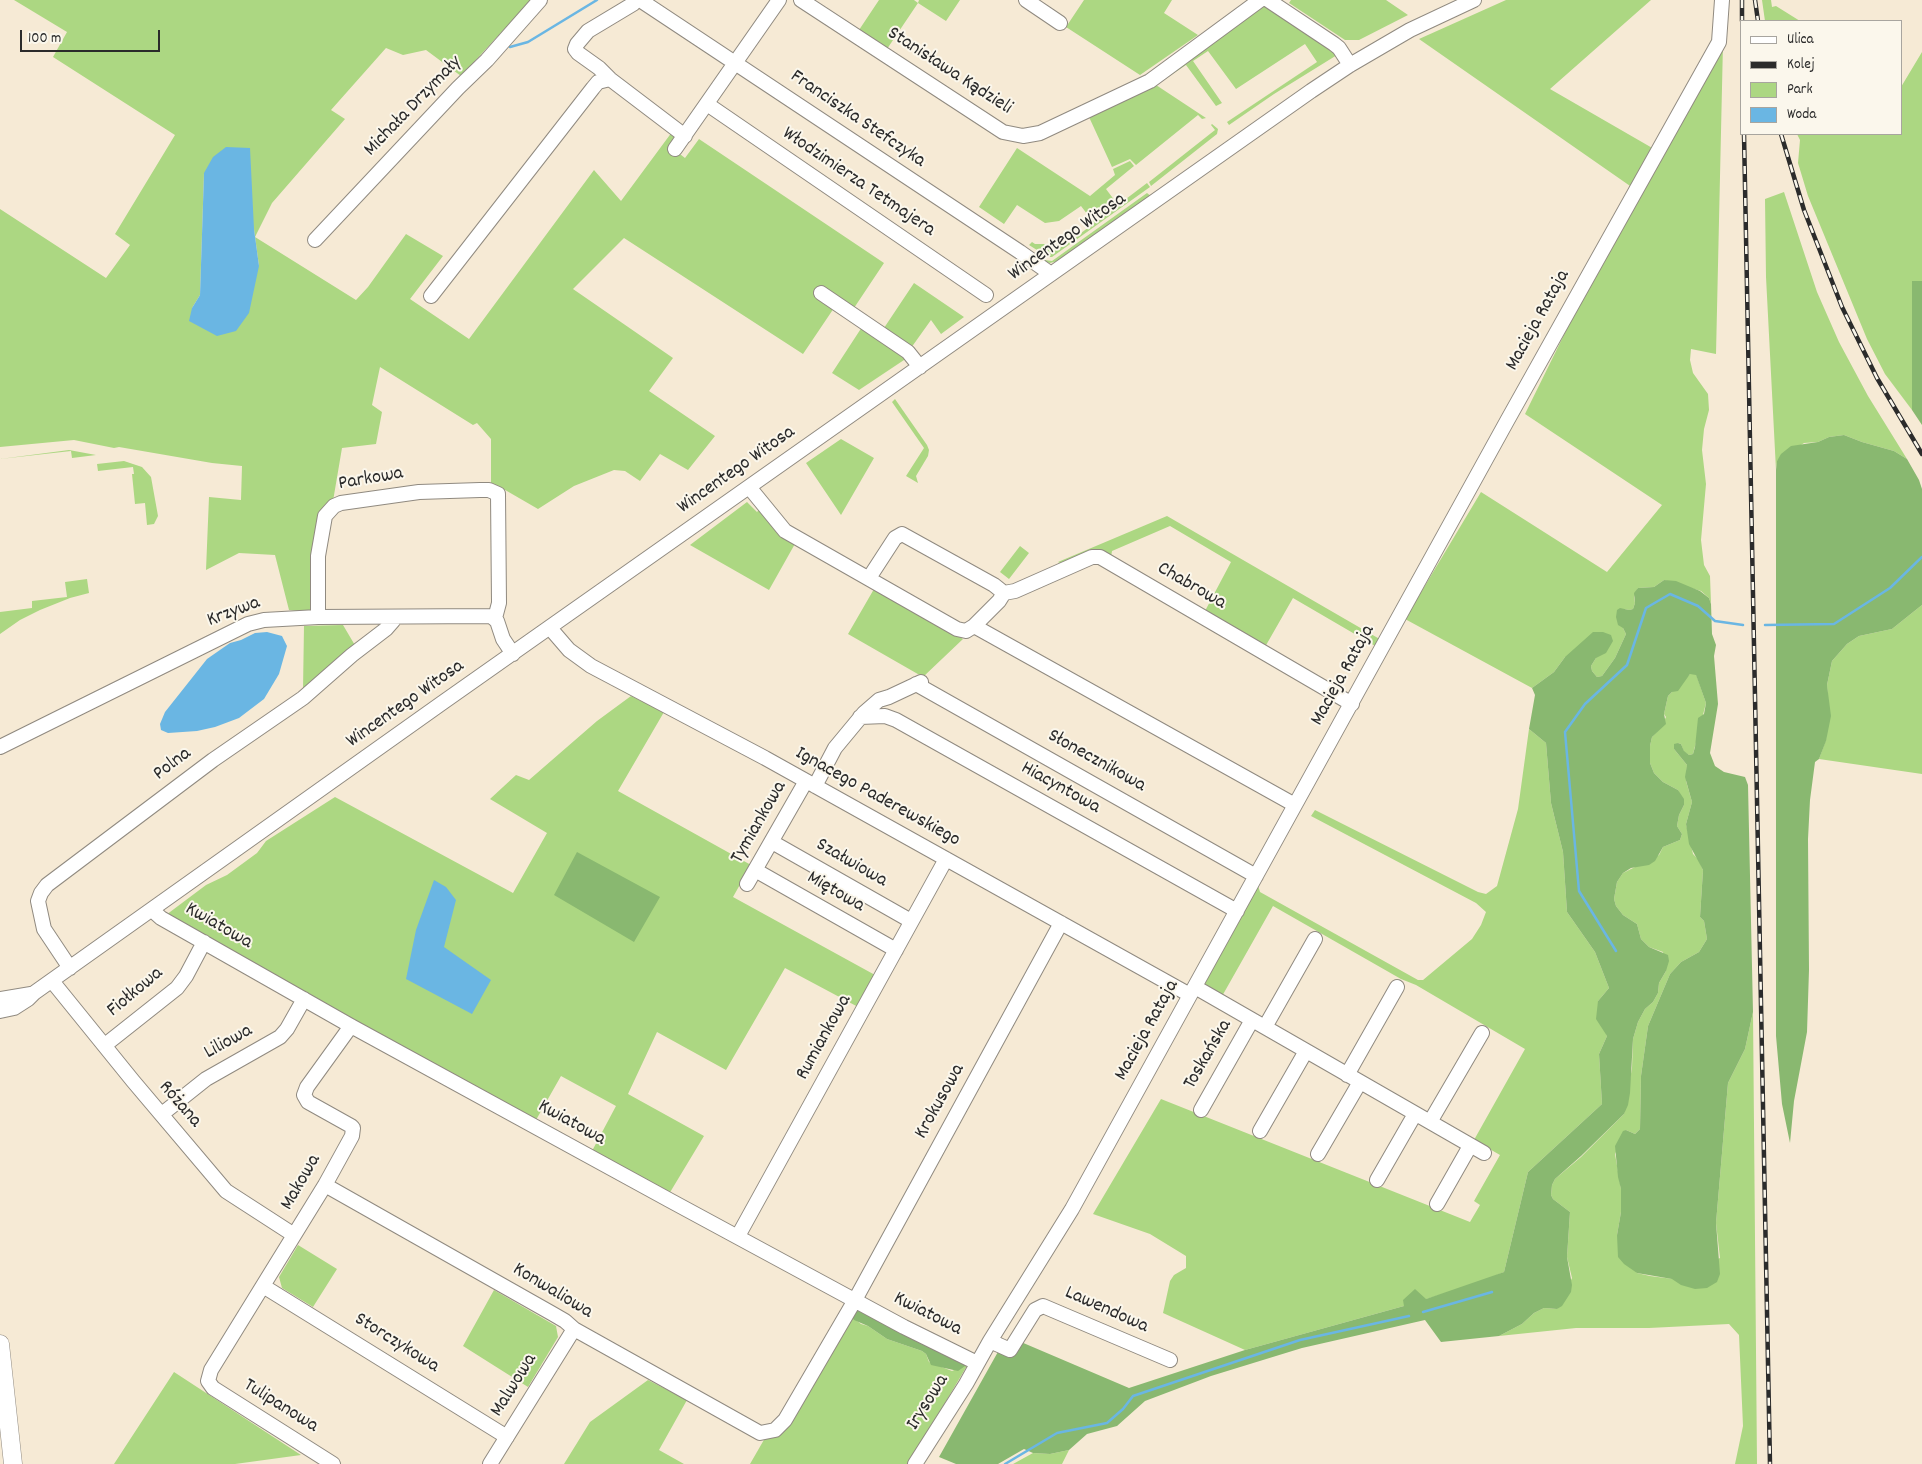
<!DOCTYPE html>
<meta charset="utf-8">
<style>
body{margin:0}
#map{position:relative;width:1922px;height:1464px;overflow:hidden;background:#f6ead5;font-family:Dekko,sans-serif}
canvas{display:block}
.legend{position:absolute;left:1740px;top:20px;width:162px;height:115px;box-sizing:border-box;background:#fbf7ec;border:1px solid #a8a59f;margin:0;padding:6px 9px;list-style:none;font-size:15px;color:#2b2b2b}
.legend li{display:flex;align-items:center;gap:10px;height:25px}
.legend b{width:25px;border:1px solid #a8a59f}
.scale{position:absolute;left:20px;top:30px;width:140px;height:22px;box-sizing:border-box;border:2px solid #2b2b2b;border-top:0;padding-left:6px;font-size:15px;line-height:18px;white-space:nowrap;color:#2b2b2b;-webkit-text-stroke:4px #fbf7ec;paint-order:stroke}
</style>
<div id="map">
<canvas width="1922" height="1464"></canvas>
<ul class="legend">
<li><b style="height:6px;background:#fff"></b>Ulica</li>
<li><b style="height:6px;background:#2b2b2b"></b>Kolej</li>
<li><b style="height:14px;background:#acd782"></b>Park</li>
<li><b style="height:14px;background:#6ab6e3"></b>Woda</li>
</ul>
<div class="scale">100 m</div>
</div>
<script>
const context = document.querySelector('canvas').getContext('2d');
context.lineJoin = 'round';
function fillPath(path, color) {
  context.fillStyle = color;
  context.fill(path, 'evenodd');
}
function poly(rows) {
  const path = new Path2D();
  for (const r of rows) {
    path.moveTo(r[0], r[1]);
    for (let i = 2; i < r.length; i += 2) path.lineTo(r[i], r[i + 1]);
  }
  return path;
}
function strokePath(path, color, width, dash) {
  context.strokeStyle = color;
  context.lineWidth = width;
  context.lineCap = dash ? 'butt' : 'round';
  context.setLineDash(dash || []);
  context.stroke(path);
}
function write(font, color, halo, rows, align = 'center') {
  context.font = font + ' Dekko,sans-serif';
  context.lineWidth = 4;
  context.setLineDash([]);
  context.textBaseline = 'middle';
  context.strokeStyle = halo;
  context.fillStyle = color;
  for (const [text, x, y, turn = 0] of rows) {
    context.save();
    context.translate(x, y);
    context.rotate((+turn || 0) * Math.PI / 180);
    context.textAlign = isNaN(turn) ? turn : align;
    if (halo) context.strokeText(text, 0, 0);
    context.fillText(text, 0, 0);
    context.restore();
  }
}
fillPath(poly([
 [14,0,531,0,461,76,426,50,403,55,386,48,331,110,345,119,272,203,255,237,356,300,368,287,406,234,443,256,410,299,469,339,594,170,621,201,672,132,676,137,672,148,685,158,699,139,884,263,854,308,834,308,803,354,624,238,573,289,673,358,649,391,715,436,688,470,660,454,640,481,625,471,614,470,574,486,538,509,500,487,491,487,491,439,477,423,473,425,380,367,372,405,382,412,376,444,342,448,314,613,289,610,275,555,239,553,206,570,209,497,241,500,242,466,212,463,119,447,114,448,74,440,0,447,0,209,106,278,130,245,115,234,175,135,53,57,67,32],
 [204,173,254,229,259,266,192,308,200,295],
 [879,0,914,0,918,3,919,0,960,0,946,21,918,3,887,49,859,30],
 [1084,0,1172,0,1164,13,1198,35,1140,75,1066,27],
 [1291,0,1386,0,1408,15,1359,40,1345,40,1289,3],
 [1506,0,1651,0,1550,89,1654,149,1633,188,1419,39],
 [1762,0,1771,0,1772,7,1776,6,1800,21,1765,21],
 [1264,5,1332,48,1337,55,1274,94,1229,125,1227,122,1317,62,1305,44,1236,89,1208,51,1193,61,1222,103,1216,106,1186,65,1156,85,1206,118,1202,119,1198,115,1136,165,1130,159,1112,167,1089,117],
 [1723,43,1716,354,1691,349,1690,360,1693,373,1708,394,1709,410,1704,429,1702,450,1706,484,1701,540,1704,565,1710,576,1711,604,1709,598,1701,591,1664,580,1654,587,1638,588,1634,597,1635,603,1633,609,1629,610,1624,609,1623,628,1626,634,1615,658,1602,676,1597,677,1592,671,1591,666,1596,658,1565,657,1554,672,1532,688,1405,619,1481,492,1607,572,1662,505,1525,414,1591,280],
 [1922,52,1922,281,1912,281,1912,410,1885,374,1867,339,1808,196,1798,163,1800,140,1797,134,1901,134,1901,87],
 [1212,124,1218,129,1217,134,1151,186,1149,182,1215,130,1211,125],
 [1017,148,1090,196,1115,175,1113,169,1130,161,1134,166,1106,189,1118,205,1147,183,1150,187,1052,257,1048,257,1029,245,1032,242,1035,244,1067,244,1094,223,1081,206,1059,221,1045,223,1017,205,1004,224,979,207],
 [1784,192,1817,292,1839,342,1868,396,1907,459,1894,451,1862,442,1844,435,1829,437,1818,442,1804,443,1777,461,1776,470,1766,277,1765,199],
 [1147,193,1152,197,1062,260,1050,263,1044,262,1045,260,1052,261],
 [914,283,964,317,941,334,931,320,911,348,884,328],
 [862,327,907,358,859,390,832,373],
 [895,399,927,445,929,450,928,456,916,476,918,483,906,476,924,448,892,402],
 [841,439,874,458,841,515,806,463],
 [69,450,96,455,72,458,71,451,0,459],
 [124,461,142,467,151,477,158,516,154,524,147,525,145,503,135,504,132,474,134,474,133,467,98,471,97,464],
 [747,502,757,512,761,508,796,542,769,590,690,545],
 [1167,516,1383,641,1377,647,1293,598,1265,647,1205,611,1231,562,1170,526,1112,551,1111,557,1063,565,1058,562],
 [1020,546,1029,553,1009,579,1000,572],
 [87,579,89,593,70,598,40,610,20,620,0,634,0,612,32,608,32,601,67,597,65,582],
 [874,589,963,639,923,677,848,634],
 [1922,605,1922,774,1819,759,1826,740,1828,699,1827,685,1832,661,1847,644,1859,636,1892,629],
 [343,625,356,647,303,690,304,626],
 [1690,674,1696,674,1706,703,1693,754,1689,755,1684,752,1681,744,1678,743,1674,749,1687,765,1686,781,1692,802,1686,824,1693,854,1698,859,1703,870,1700,917,1704,921,1707,939,1699,952,1681,962,1670,974,1648,1026,1641,1076,1640,1129,1635,1134,1626,1130,1615,1154,1621,1189,1621,1212,1617,1235,1637,1273,1650,1276,1673,1279,1720,1258,1716,1223,1728,1083,1745,1049,1753,1012,1757,1464,1735,1464,1743,1426,1739,1335,1729,1324,1649,1328,1576,1328,1499,1336,1522,1324,1534,1313,1544,1308,1557,1309,1572,1278,1567,1257,1570,1212,1553,1199,1551,1195,1552,1185,1555,1179,1581,1157,1624,1114,1632,1068,1633,1039,1638,1022,1645,1009,1653,1002,1658,993,1659,983,1666,971,1663,952,1649,947,1641,939,1637,924,1623,915,1616,906,1614,899,1617,882,1623,873,1659,855,1663,847,1680,840,1682,834,1677,826,1679,815,1684,805,1678,790,1663,782,1654,773,1650,763,1650,746,1652,737,1661,727,1666,717,1664,714,1668,696],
 [631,696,664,712,618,791,751,865,733,897,875,975,860,1008,785,968,726,1070,657,1032,628,1094,704,1136,669,1194,592,1151,616,1106,561,1076,536,1120,356,1021,347,1019,166,915,206,885,227,875,257,853,266,841,335,797,513,893,547,833,490,799,516,775,529,780,597,721],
 [1529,729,1546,743,1551,803,1563,852,1567,912,1595,952,1609,988,1598,1001,1607,1036,1599,1054,1602,1104,1528,1172,1504,1272,1478,1283,1404,1306,1245,1350,1163,1313,1170,1281,1174,1275,1186,1268,1186,1256,1150,1234,1093,1214,1161,1099,1470,1222,1480,1205,1474,1201,1500,1155,1474,1140,1525,1049,1416,985,1401,979,1273,906,1221,998,1202,983,1257,882,1260,892,1418,980,1423,980,1472,939,1481,925,1486,912,1476,903,1311,816,1315,810,1478,892,1486,894,1497,886,1518,809],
 [298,1245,337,1269,313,1307,282,1288,279,1277],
 [494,1290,556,1326,558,1337,528,1387,463,1346],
 [851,1316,861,1324,868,1326,887,1339,922,1351,926,1354,929,1362,952,1371,968,1364,909,1464,750,1464,765,1438],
 [174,1372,301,1455,235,1464,114,1464],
 [648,1380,687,1400,659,1450,684,1464,564,1464,590,1422],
 [1069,1450,1062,1464,1013,1464,1033,1453,1050,1454]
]), '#acd782');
fillPath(poly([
 [1912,281,1922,281,1922,425,1912,410],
 [1844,435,1862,442,1894,451,1907,459,1919,480,1922,489,1922,605,1892,629,1859,636,1847,644,1832,661,1827,685,1831,716,1826,741,1819,759,1815,762,1810,800,1808,839,1809,970,1807,1032,1794,1101,1790,1143,1782,1104,1776,1036,1776,470,1777,461,1781,454,1791,446,1818,442,1829,437],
 [1664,580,1676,581,1700,591,1709,598,1711,604,1712,634,1716,645,1714,656,1718,704,1710,753,1715,766,1724,772,1745,777,1748,785,1753,1012,1745,1049,1728,1083,1716,1223,1720,1274,1717,1282,1707,1288,1695,1289,1681,1285,1672,1279,1637,1273,1624,1264,1618,1257,1617,1235,1621,1212,1621,1189,1618,1177,1615,1146,1623,1131,1626,1130,1635,1134,1640,1129,1641,1076,1648,1026,1670,974,1681,962,1699,952,1707,939,1704,921,1700,917,1703,870,1689,844,1686,824,1692,802,1685,777,1687,765,1674,749,1674,744,1678,743,1681,744,1684,751,1689,755,1693,754,1695,747,1698,718,1704,714,1706,703,1696,675,1690,674,1678,691,1672,692,1668,696,1664,714,1666,724,1652,737,1650,746,1650,763,1654,773,1663,782,1678,790,1684,799,1684,805,1679,815,1677,826,1682,834,1680,840,1663,847,1655,861,1649,865,1631,868,1623,873,1617,882,1614,899,1616,906,1623,915,1637,924,1641,939,1649,947,1668,955,1669,961,1666,971,1659,983,1658,993,1653,1002,1645,1009,1638,1022,1633,1039,1630,1093,1628,1105,1624,1114,1581,1156,1555,1179,1552,1185,1551,1195,1553,1199,1570,1212,1567,1257,1572,1285,1571,1292,1562,1306,1557,1309,1544,1308,1534,1313,1522,1324,1499,1336,1441,1342,1425,1320,1302,1348,1211,1376,1145,1401,1117,1426,1087,1434,1069,1450,1050,1454,1033,1453,1024,1449,998,1464,956,1464,939,1457,999,1350,1013,1357,1021,1342,1129,1388,1245,1350,1404,1306,1403,1300,1415,1289,1426,1299,1504,1272,1528,1172,1602,1104,1599,1054,1607,1036,1596,1019,1598,1001,1609,988,1595,952,1567,912,1563,852,1551,803,1546,743,1529,729,1535,695,1532,688,1554,672,1565,657,1593,632,1603,632,1611,635,1613,641,1606,653,1596,658,1591,666,1592,671,1597,677,1602,676,1615,658,1626,634,1623,628,1618,625,1616,617,1617,610,1620,608,1629,610,1633,609,1635,603,1634,593,1638,588,1654,587],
 [577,852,660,897,634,942,554,895],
 [856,1305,968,1364,958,1371,931,1365,926,1354,922,1351,887,1339,868,1326,854,1320,851,1316]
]), '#89b870');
fillPath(poly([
 [226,147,250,148,254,229,259,266,249,313,236,331,217,336,189,321,192,308,200,295,204,173,213,157],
 [267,632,282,636,287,646,279,674,264,699,239,718,215,727,197,731,168,733,161,730,160,724,165,712,207,659,230,643,241,640,255,633],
 [434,880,446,887,456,900,444,947,491,980,472,1014,406,979,416,930]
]), '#6ab6e3');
strokePath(poly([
 [510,47,528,42,597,0],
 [1765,625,1834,624,1890,588,1922,557],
 [1616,951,1579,891,1565,732,1585,704,1627,665,1646,608,1670,594,1698,606,1715,621,1743,625],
 [1423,1312,1492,1292],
 [1005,1464,1057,1433,1107,1423,1123,1409,1133,1396,1300,1340,1409,1316]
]), '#6ab6e3', 2.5);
const minor = poly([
 [636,0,633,4,588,31,577,44,575,49,578,53,599,68,610,79,685,136],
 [640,0,1020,252,1051,274],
 [801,0,1003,132,1023,136,1040,133,1150,81,1260,0],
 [1026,0,1060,23],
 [1268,0,1334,44,1339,48,1350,65],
 [707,104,986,295],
 [675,149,779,0],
 [315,240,458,88,487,60,540,0],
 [821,293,908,352,920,367],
 [431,296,593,88,598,82,610,79],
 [749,487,785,531,957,629,966,631,974,626],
 [869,578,895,538,902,534,994,585,1004,593,1015,591,1092,557,1100,557,1352,704],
 [1004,593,999,601,974,626,1295,805],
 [318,617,318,556,325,516,334,506,341,503,419,492,480,490,489,490,498,494,499,603,495,618],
 [550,628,569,650,591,666,765,758,1190,995],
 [916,684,1256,876],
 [860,717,885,716,896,720,1237,911],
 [0,747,248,624,264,620,318,617,491,616,497,621,503,639,513,654],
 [815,786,835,748,864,713,879,700,889,697,921,682],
 [772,842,911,921],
 [755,870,896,950],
 [747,884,806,781],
 [152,910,161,918,351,1026,671,1201,904,1327,977,1363],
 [70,968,44,929,38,901,41,893,47,885,213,760,303,698,352,655,386,629,393,621,394,617],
 [52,981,133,1081,226,1191,294,1235],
 [1195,987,1484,1153],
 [0,999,31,994],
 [0,1011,14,1008,28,999,34,993,442,703,1311,91,1350,65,1410,30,1474,0],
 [1265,1027,1315,939],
 [105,1045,177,988,186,976,204,942],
 [1347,1075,1397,987],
 [1201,1110,1252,1020],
 [162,1114,206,1079,280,1037,287,1029,304,999],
 [1430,1122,1482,1033],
 [1260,1131,1306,1051],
 [1318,1154,1360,1082],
 [1377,1180,1415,1114],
 [325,1185,553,1314,565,1321,574,1329,760,1433,775,1430,785,1420,855,1300,1061,923],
 [1437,1204,1470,1146],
 [738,1236,946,859],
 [263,1286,507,1437],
 [990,1341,1010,1350,1035,1310,1043,1306,1170,1360],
 [333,1464,213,1388,208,1381,211,1370,325,1185,352,1136,353,1128,351,1126,308,1102,304,1095,307,1087,351,1026],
 [490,1464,574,1329],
 [915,1464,966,1384,990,1341,1072,1209,1507,421,1719,42,1722,0]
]);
const major = poly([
 [0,1344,13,1464]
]);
strokePath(minor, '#908a80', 16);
strokePath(major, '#908a80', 19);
strokePath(minor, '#fff', 14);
strokePath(major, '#fff', 18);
const rail = poly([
 [1742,0,1742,21],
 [1755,0,1758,21],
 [1744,134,1770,1464],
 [1781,134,1804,210,1842,307,1877,378,1922,454]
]);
strokePath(rail, '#2b2b2b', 4.5);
strokePath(rail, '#fbf7ec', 2.5, [8]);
write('20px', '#2b2b2b', '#fbf7ec', [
 ["Stanisława Kądzieli",949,72,33],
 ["Michała Drzymały",414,107,-46],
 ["Franciszka Stefczyka",857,120,34],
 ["Włodzimierza Tetmajera",858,183,34],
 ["Wincentego Witosa",1068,238,-35],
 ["Macieja Rataja",1539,321,-61],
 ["Wincentego Witosa",737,471,-35],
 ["Parkowa",371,480,-10],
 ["Chabrowa",1191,587,30],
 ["Krzywa",234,613,-21],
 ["Macieja Rataja",1344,676,-61],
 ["Wincentego Witosa",406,705,-35],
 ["Słonecznikowa",1096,762,29],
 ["Polna",173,765,-37],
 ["Hiacyntowa",1060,789,29],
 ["Ignacego Paderewskiego",877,798,29],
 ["Tymiankowa",760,823,-60],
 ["Szałwiowa",851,864,30],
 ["Miętowa",835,893,30],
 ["Kwiatowa",218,927,30],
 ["Fiołkowa",136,993,-40],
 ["Macieja Rataja",1148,1031,-61],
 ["Rumiankowa",825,1038,-61],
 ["Liliowa",229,1043,-29],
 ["Toskańska",1209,1055,-60],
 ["Krokusowa",941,1102,-61],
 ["Różana",179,1105,49],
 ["Kwiatowa",571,1124,29],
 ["Makowa",302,1183,-60],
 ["Konwaliowa",552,1292,31],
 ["Lawendowa",1106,1311,24],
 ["Kwiatowa",927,1315,27],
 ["Storczykowa",396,1344,32],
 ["Malwowa",515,1386,-58],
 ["Irysowa",929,1403,-58],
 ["Tulipanowa",280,1407,32]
]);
</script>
